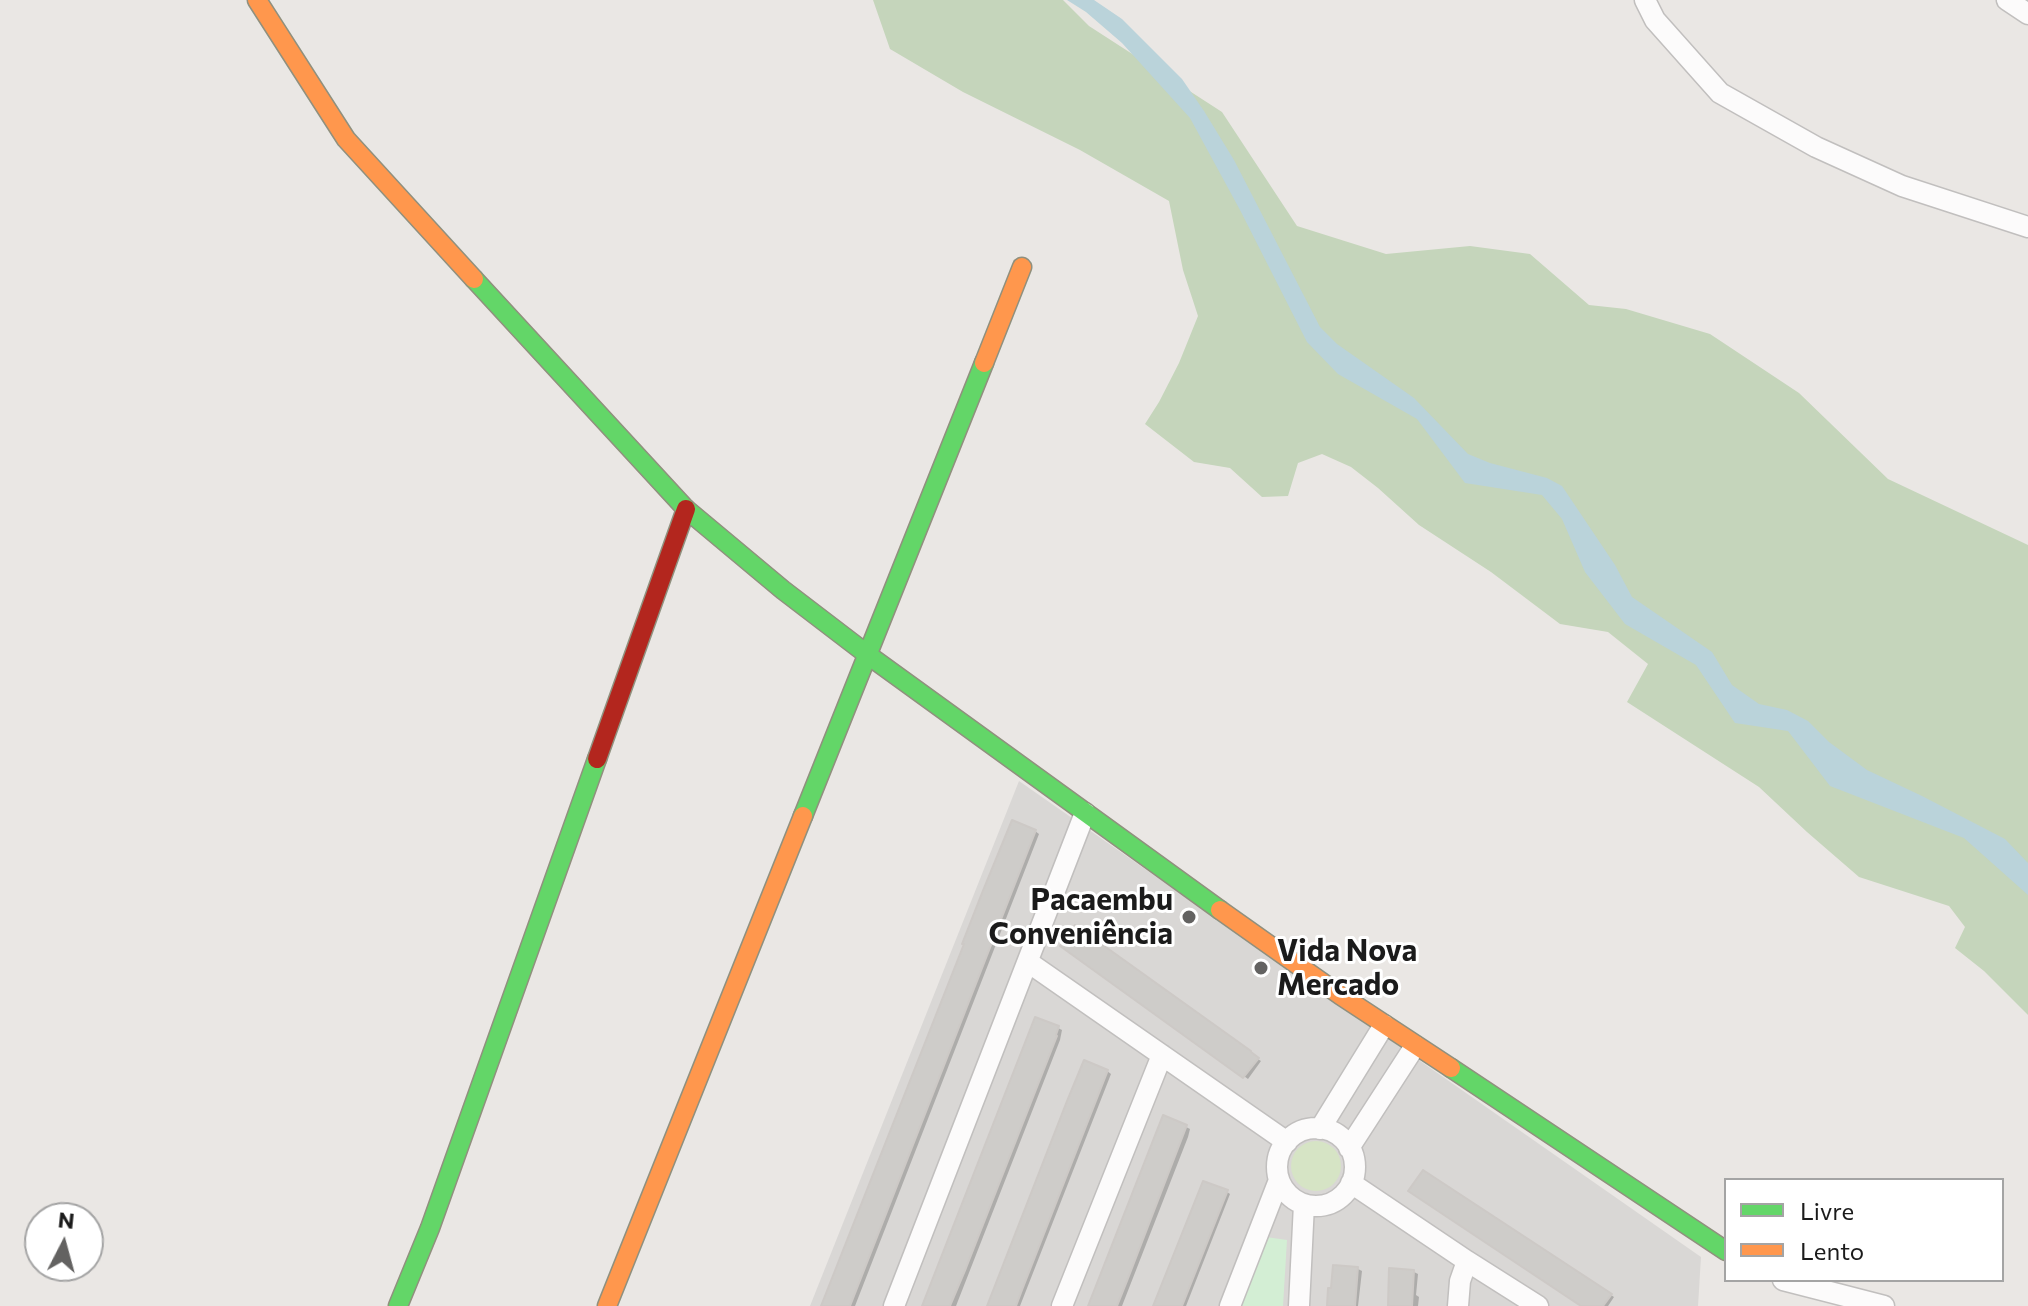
<!DOCTYPE html>
<meta charset="utf-8">
<style>
body{margin:0}
#map{position:relative;width:2028px;height:1306px;overflow:hidden;background:#eae7e4;font-family:Commissioner,sans-serif}
canvas{display:block}
.legend{position:absolute;left:1724px;top:1178px;width:280px;height:104px;box-sizing:border-box;background:#fff;border:2px solid #a4a4a4;margin:0;padding:10px 14px;list-style:none;font-size:24px;color:#1b1b1b}
.legend li{display:flex;align-items:center;gap:16px;height:40px}
.legend b{width:40px;border:2px solid #a4a4a4}
.north{position:absolute;left:24px;top:1202px;width:80px;height:80px;box-sizing:border-box;background:#fff;border:2px solid #a4a4a4;border-radius:50%;rotate:6deg;font-size:22px;font-weight:700;line-height:32px;text-align:center;color:#1b1b1b}
.north::after{content:'';display:block;margin:auto;width:28px;height:36px;background:#636261;clip-path:polygon(50% 0,100% 100%,50% 72%,0 100%)}
</style>
<div id="map">
<canvas width="2028" height="1306"></canvas>
<ul class="legend">
<li><b style="height:10px;background:#63d668"></b>Livre</li>
<li><b style="height:10px;background:#ff974d"></b>Lento</li>
</ul>
<div class="north">N</div>
</div>
<script>
const context = document.querySelector('canvas').getContext('2d');
context.lineJoin = 'round';
function fillPath(path, color) {
  context.fillStyle = color;
  context.fill(path, 'evenodd');
}
function poly(rows) {
  const path = new Path2D();
  for (const r of rows) {
    if (r.length === 3) {
      path.moveTo(r[0] + r[2], r[1]);
      path.arc(r[0], r[1], r[2], 0, 2 * Math.PI);
      continue;
    }
    path.moveTo(r[0], r[1]);
    for (let i = 2; i < r.length; i += 2) path.lineTo(r[i], r[i + 1]);
  }
  return path;
}
function strokePath(path, color, width, dash) {
  context.strokeStyle = color;
  context.lineWidth = width;
  context.lineCap = dash ? 'butt' : 'round';
  context.setLineDash(dash || []);
  context.stroke(path);
}
function write(font, color, halo, rows, align = 'center') {
  context.font = font + ' Commissioner,sans-serif';
  context.lineWidth = 6;
  context.setLineDash([]);
  context.textBaseline = 'middle';
  context.strokeStyle = halo;
  context.fillStyle = color;
  for (const [text, x, y, turn = 0] of rows) {
    context.save();
    context.translate(x, y);
    context.rotate((+turn || 0) * Math.PI / 180);
    context.textAlign = isNaN(turn) ? turn : align;
    if (halo) context.strokeText(text, 0, 0);
    context.fillText(text, 0, 0);
    context.restore();
  }
}
fillPath(poly([
 [1019,781,1701,1257,1698,1306,810,1306]
]), '#d9d7d5');
fillPath(poly([
 [1316,1166,25]
]), '#d6e4c5');
fillPath(poly([
 [873,0,1063,0,1089,26,1222,112,1297,226,1386,254,1470,246,1530,254,1589,305,1626,309,1710,334,1799,393,1888,479,2028,545,2028,1015,1984,971,1955,948,1965,927,1949,906,1859,877,1807,832,1759,787,1627,702,1648,664,1608,632,1560,624,1491,572,1419,525,1378,488,1351,467,1322,454,1298,463,1288,496,1262,497,1230,468,1194,462,1145,424,1159,402,1179,363,1198,316,1183,270,1169,201,1080,150,963,92,890,49]
]), '#c5d5bb');
fillPath(poly([
 [1266,1237,1287,1240,1283,1306,1242,1306]
]), '#d3eed4');
fillPath(poly([
 [1067,0,1094,0,1122,19,1182,79,1204,111,1234,160,1320,327,1337,344,1414,398,1468,454,1490,463,1547,478,1562,486,1615,565,1632,597,1712,652,1732,685,1759,704,1787,710,1808,721,1829,742,1867,770,1922,796,2005,839,2028,863,2028,895,1964,838,1830,786,1788,731,1735,723,1696,665,1625,624,1585,572,1562,519,1542,495,1465,483,1417,419,1338,374,1307,342,1240,210,1190,118,1122,43,1086,12]
]), '#bad3da');
fillPath(poly([
 [1035,831,1039,834,855,1306,823,1306],
 [1076,928,1254,1054,1253,1056,1261,1061,1248,1079,1063,945],
 [1058,1028,1062,1030,1060,1040,956,1306,925,1306],
 [1107,1071,1111,1074,1020,1306,988,1306],
 [1186,1127,1190,1129,1188,1137,1122,1306,1091,1306],
 [1423,1172,1614,1297,1608,1306,1585,1306],
 [1227,1192,1230,1194,1186,1306,1155,1306],
 [1358,1269,1362,1271,1358,1306,1329,1306],
 [1414,1272,1418,1274,1416,1295,1419,1297,1418,1306,1390,1306]
]), '#0003');
const building = poly([
 [1012,820,1036,830,850,1306,821,1306,964,944,962,944,982,893,1012,820],
 [1075,925,1251,1051,1251,1052,1259,1058,1243,1078,1060,946,1075,925],
 [1035,1017,1059,1026,1056,1035,1057,1036,966,1268,950,1306,922,1306,1035,1017],
 [1084,1060,1108,1070,1022,1290,1016,1306,987,1306,1067,1101,1084,1060],
 [1163,1115,1187,1125,1127,1281,1117,1306,1088,1306,1163,1115],
 [1423,1170,1612,1294,1603,1306,1581,1306,1408,1191,1423,1170],
 [1203,1181,1228,1190,1182,1306,1153,1306,1203,1181],
 [1333,1265,1358,1267,1355,1306,1327,1306,1328,1288,1331,1288,1333,1265],
 [1389,1268,1414,1270,1412,1306,1388,1306,1389,1268]
]);
fillPath(building, '#ceccc9');
strokePath(building, '#cdc9c6', 2);
const street = poly([
 [1645,0,1655,20,1720,93,1816,147,1902,186,2028,227],
 [2007,0,2028,14],
 [1028,962,1287,1142],
 [1316,1167,39],
 [1320,1129,1384,1025],
 [1349,1148,1415,1046],
 [1351,1183,1467,1261,1538,1306],
 [1783,1280,1884,1306],
 [894,1306,1085,813],
 [1062,1306,1162,1055],
 [1230,1306,1279,1180],
 [1299,1306,1304,1204],
 [1458,1306,1460,1281,1467,1261]
]);
const fast = poly([
 [474,279,686,509,783,590,868,655,1220,910],
 [803,816,984,363],
 [1451,1068,1726,1251],
 [398,1306,430,1228,597,759]
]);
const slow = poly([
 [257,0,346,139,474,279],
 [984,363,1022,267],
 [1220,910,1340,995,1451,1068],
 [607,1306,803,816]
]);
const jam = poly([
 [597,759,686,509]
]);
strokePath(street, '#c1bfbe', 23);
strokePath(fast, '#90907e', 21);
strokePath(slow, '#90907e', 21);
strokePath(jam, '#90907e', 21);
strokePath(street, '#fcfbfb', 20);
strokePath(fast, '#63d668', 18);
strokePath(slow, '#ff974d', 18);
strokePath(jam, '#b3261e', 18);
for (const [x, y, r, color] of [
 [1189,917,8,"#636261"],
 [1261,968,8,"#636261"]
]) {
  const dot = new Path2D();
  dot.arc(x, y, r, 0, 2 * Math.PI);
  context.fillStyle = color;
  context.fill(dot);
  strokePath(dot, '#fff', 3);
}
write('bold 30px', '#1b1b1b', '#fff', [
 ["Pacaembu",1173,900],
 ["Conveniência",1173,934],
 ["Vida Nova",1277,951,"left"],
 ["Mercado",1277,985,"left"]
], 'right');
</script>
